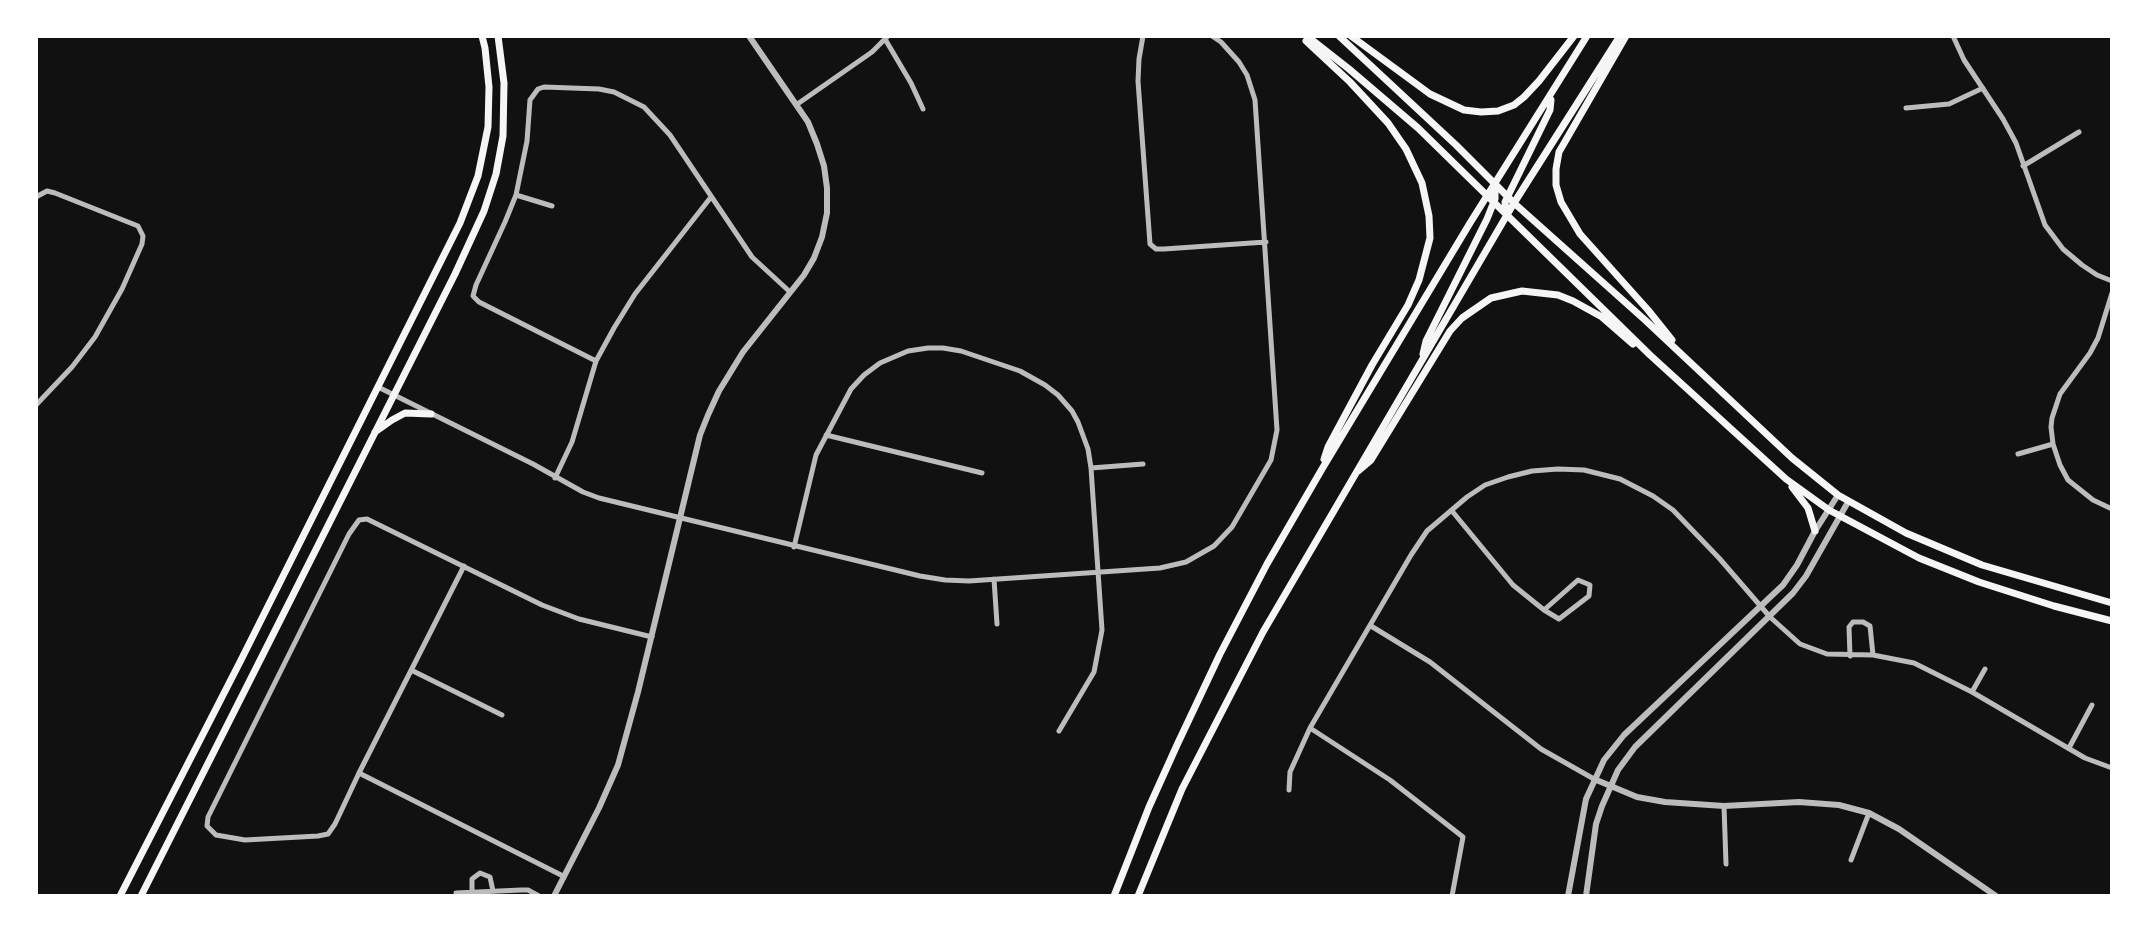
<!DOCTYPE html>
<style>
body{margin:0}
#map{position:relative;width:2148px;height:932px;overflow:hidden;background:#111;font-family:Karla,sans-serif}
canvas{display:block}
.frame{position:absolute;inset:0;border:38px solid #fff;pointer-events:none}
</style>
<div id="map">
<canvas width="2148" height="932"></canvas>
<div class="frame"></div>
</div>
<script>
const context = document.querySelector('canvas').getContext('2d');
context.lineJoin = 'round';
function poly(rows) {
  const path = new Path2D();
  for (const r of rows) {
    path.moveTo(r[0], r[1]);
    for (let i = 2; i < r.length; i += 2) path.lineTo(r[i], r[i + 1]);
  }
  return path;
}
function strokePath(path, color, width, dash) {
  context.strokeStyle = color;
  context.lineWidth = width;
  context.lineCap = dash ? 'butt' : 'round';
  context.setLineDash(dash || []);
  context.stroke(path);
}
strokePath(poly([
 [1143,36,1139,59,1138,81,1150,244,1156,249,1164,249,1266,242],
 [1953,36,1964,60,2003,119,2016,143,2045,225,2063,249,2082,265,2097,275,2112,281],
 [885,39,911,83,923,109],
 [796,105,872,52,888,36],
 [1906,108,1949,104,1983,88],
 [2023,166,2079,132],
 [516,195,552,206],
 [36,197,47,191,55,193,138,226,143,236,142,244,122,289,95,337,72,367,36,405],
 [2112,293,2098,338,2090,353,2060,394,2052,418,2051,427,2053,444,2060,465,2068,480,2093,500,2112,509],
 [596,361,479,302,473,296,476,285,505,222,516,195,527,141,530,100,538,89,544,87,599,89,614,92,644,107,670,135,752,257,790,292],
 [378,387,533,464,583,492,599,498,920,576,945,580,969,581,1160,568,1186,562,1214,546,1232,527,1271,460,1277,430,1255,100,1247,75,1239,62,1221,42,1212,36],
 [826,435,982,473],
 [2018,454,2053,444],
 [1091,468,1143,464],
 [555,478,572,442,596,361,614,328,635,294,711,197],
 [1452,511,1513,585,1544,610,1559,619,1589,596,1590,585,1578,580,1544,610],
 [794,547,816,455,851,389,864,375,880,363,908,351,928,348,943,348,961,351,1020,371,1045,385,1058,395,1072,411,1078,422,1088,449,1091,468,1102,630,1094,672,1059,731],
 [464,566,359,773,563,876],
 [994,579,997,624],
 [1371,626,1430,662,1541,749,1594,779],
 [1850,656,1849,627,1853,622,1863,622,1870,626,1873,655],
 [411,670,502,715],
 [1972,692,1985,669],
 [1310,728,1390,780,1463,837,1452,896],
 [2069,748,2092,705],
 [359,773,335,824,328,834,318,836,245,840,216,835,207,826,208,817,349,534,359,520,367,519,542,605,579,619,652,637],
 [1289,790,1290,772,1310,728,1411,555,1427,531,1467,497,1485,485,1508,477,1532,471,1558,469,1584,470,1620,479,1653,496,1673,510,1719,558,1770,617,1800,644,1827,654,1873,655,1914,663,1972,692,2085,758,2112,768],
 [1724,806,1726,864],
 [1851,860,1869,813],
 [472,892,472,879,480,873,490,877,493,891],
 [456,893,521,890,528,890,539,896]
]), '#bcbcbc', 5);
strokePath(poly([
 [1594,779,1637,797,1665,802,1724,806,1799,802,1839,805,1869,813,1899,829,1996,896],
 [554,896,599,808,618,765,638,692,700,435,708,415,719,391,743,352,804,275,814,258,822,237,827,213,827,188,824,166,817,144,808,122,749,36],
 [1568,896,1586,799,1604,760,1624,735,1783,585,1797,565,1815,531,1838,495],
 [1586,896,1596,824,1602,806,1618,770,1635,747,1793,593,1806,576,1848,502]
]), '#bcbcbc', 6);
strokePath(poly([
 [1307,36,1349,69,1418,128,1650,355,1786,479,1829,510,1919,558,1979,582,2054,606,2112,621],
 [1339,36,1456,145,1514,203,1645,320,1792,458,1838,495,1906,533,1982,565,2112,603],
 [1351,36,1430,94,1464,110,1481,112,1498,111,1514,105,1524,97,1539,81,1574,36],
 [1626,36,1559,152,1556,169,1556,185,1561,202,1580,234,1648,310,1672,340],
 [1306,41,1350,82,1388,123,1406,149,1422,183,1429,216,1430,238,1419,280,1408,305,1372,365,1328,447,1324,459],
 [1506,213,1505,202,1550,110,1551,100],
 [1423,354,1426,341,1487,219,1495,199,1495,187],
 [375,432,392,420,405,413,431,414],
 [1358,471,1371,460,1450,331,1462,318,1491,298,1522,291,1558,295,1573,301,1602,317,1633,344],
 [1792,487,1808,508,1815,531],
 [120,896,241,660,460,223,478,176,488,127,489,87,485,48,482,36],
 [141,896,455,274,484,211,496,174,503,136,504,83,498,36],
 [1114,896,1149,807,1177,745,1220,654,1267,564,1322,469,1470,223,1587,36],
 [1138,896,1182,789,1263,632,1514,203,1620,36]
]), '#f5f5f5', 7);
</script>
